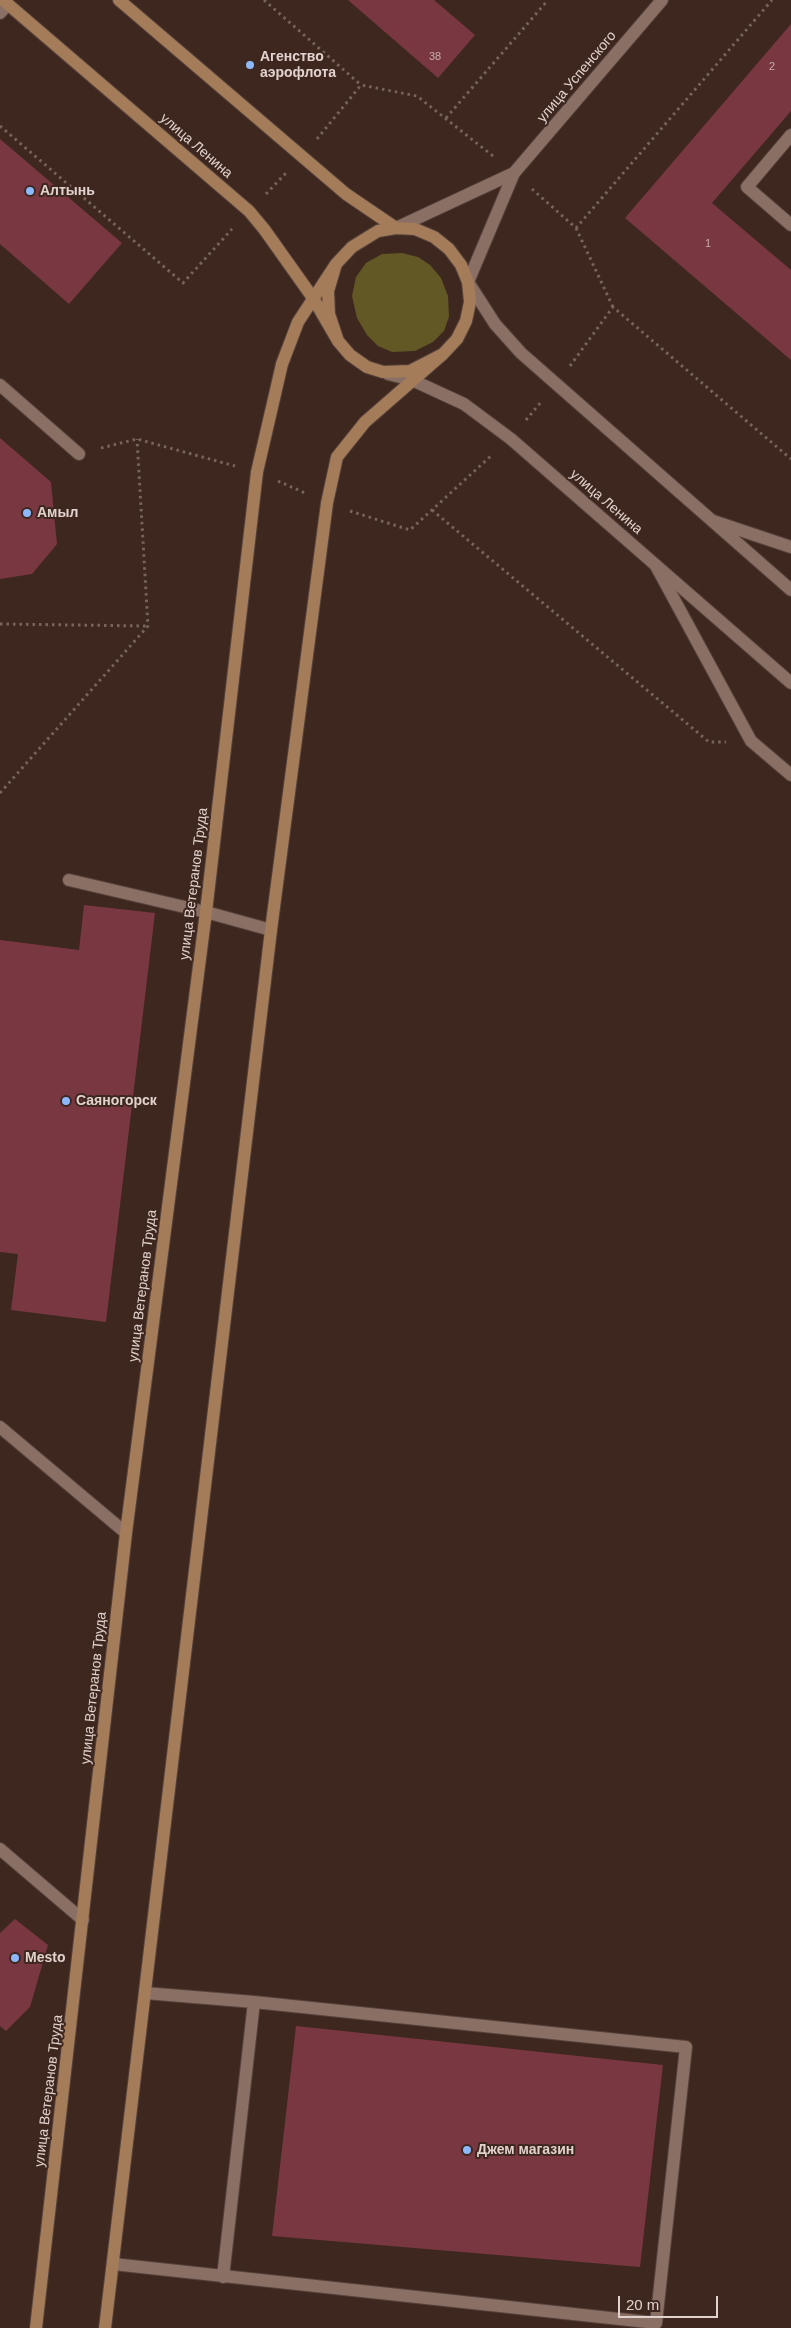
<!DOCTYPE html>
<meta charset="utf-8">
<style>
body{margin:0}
#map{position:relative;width:791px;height:2328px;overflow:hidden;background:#3e271f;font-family:Arial,sans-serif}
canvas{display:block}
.scale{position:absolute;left:618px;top:2296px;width:100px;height:22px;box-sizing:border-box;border:2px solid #e2d2cd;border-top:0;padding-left:6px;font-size:15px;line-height:18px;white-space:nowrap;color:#e2d2cd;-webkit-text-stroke:4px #3e271f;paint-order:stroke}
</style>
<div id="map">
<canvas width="791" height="2328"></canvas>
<div class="scale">20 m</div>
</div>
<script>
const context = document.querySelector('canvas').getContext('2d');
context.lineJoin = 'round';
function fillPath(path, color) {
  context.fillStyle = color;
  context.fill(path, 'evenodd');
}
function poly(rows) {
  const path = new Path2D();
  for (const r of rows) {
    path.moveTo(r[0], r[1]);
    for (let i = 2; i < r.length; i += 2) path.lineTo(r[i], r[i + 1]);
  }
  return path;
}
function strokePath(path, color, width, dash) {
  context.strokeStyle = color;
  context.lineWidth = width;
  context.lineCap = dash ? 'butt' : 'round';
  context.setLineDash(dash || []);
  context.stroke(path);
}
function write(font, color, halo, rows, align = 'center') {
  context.font = font + ' Arial,sans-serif';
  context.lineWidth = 4;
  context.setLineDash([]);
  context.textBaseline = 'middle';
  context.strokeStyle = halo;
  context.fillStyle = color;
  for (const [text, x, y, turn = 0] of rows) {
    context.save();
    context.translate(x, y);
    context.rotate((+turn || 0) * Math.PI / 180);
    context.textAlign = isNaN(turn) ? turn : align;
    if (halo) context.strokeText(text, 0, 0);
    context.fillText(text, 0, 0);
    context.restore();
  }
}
fillPath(poly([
 [402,253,418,257,430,265,441,278,448,296,449,317,444,331,433,342,415,351,392,352,378,346,367,335,357,318,352,296,356,277,366,263,382,254]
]), '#625825');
fillPath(poly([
 [348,0,434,0,475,35,438,78],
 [791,24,791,111,712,203,791,270,791,360,625,218],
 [0,139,122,243,69,304,0,244],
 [0,438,51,482,57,544,32,574,0,579],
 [84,905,155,913,106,1322,11,1310,18,1254,0,1252,0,940,79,950],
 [15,1919,48,1945,30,2007,6,2031,0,2026,0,1933],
 [296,2026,663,2065,640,2267,272,2236]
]), '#793841');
const service = poly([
 [791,135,747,187,791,225],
 [0,385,79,454],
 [69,880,206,912,271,930],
 [0,1427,126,1533],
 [0,1849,83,1920],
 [113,2264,656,2323,686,2047,254,2002,145,1993],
 [223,2277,254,2002]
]);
const minor = poly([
 [0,13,8,4],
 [713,521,791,547],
 [656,566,751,741,791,775]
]);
const tertiary = poly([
 [662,0,514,173,468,282,495,324,521,353,791,590],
 [396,228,514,173],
 [388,374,412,380,464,404,511,439,791,683]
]);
const secondary = poly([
 [3,0,249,211,264,229,313,298,338,341],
 [119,0,346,194,396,228],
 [396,228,415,229,434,237,449,249,461,265,468,282,470,302,466,321,457,339,443,354,410,371,383,372,367,367,350,355,338,341,329,314,328,291,336,264,352,247,378,231,396,228],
 [36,2328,126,1533,206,912,257,472,282,364,298,322,336,264],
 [105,2328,271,930,327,503,337,457,365,422,443,354]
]);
strokePath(service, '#55423b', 14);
strokePath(minor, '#55423b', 14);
strokePath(tertiary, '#55423b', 14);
strokePath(secondary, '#55423b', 14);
strokePath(poly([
 [264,0,361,85],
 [446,118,548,0],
 [0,126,183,283,232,229],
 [317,139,361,85,417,96,493,156],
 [532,189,576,228,772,0],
 [266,194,286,173],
 [576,228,613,307],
 [570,366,613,307,791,459],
 [526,420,541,402],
 [101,448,137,439,235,466],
 [278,481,305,493],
 [432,510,709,742,726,742],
 [350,511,410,530,492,455],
 [0,624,147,626],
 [0,793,148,626,137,439]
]), '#78645d', 3, [2.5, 4]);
strokePath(service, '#8a6f65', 12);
strokePath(minor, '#8a6f65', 12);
strokePath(tertiary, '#8a6f65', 12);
strokePath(secondary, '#a47c5a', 12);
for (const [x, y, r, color] of [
 [250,65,5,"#8db9fc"],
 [30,191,5,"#8db9fc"],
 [27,513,5,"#8db9fc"],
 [66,1101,5,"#8db9fc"],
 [15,1958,5,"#8db9fc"],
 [467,2150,5,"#8db9fc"]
]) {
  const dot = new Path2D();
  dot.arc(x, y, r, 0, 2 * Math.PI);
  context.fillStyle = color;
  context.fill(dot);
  strokePath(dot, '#3e271f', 2);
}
write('11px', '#c8acaa', null, [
 ["38",435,57],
 ["2",772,67],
 ["1",708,244]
]);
write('bold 14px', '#e2d2cd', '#3e271f', [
 ["Агенство",260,57],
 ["аэрофлота",260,73],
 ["Алтынь",40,191],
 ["Амыл",37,513],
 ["Саяногорск",76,1101],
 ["Mesto",25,1958],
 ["Джем магазин",477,2150]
], 'left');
write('14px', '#e2d2cd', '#3e271f', [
 ["улица Успенского",577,77,-50],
 ["улица Ленина",196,146,41],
 ["улица Ленина",606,502,41],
 ["улица Ветеранов Труда",194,884,-83],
 ["улица Ветеранов Труда",143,1286,-83],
 ["улица Ветеранов Труда",94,1688,-84],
 ["улица Ветеранов Труда",49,2091,-83]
]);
</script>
